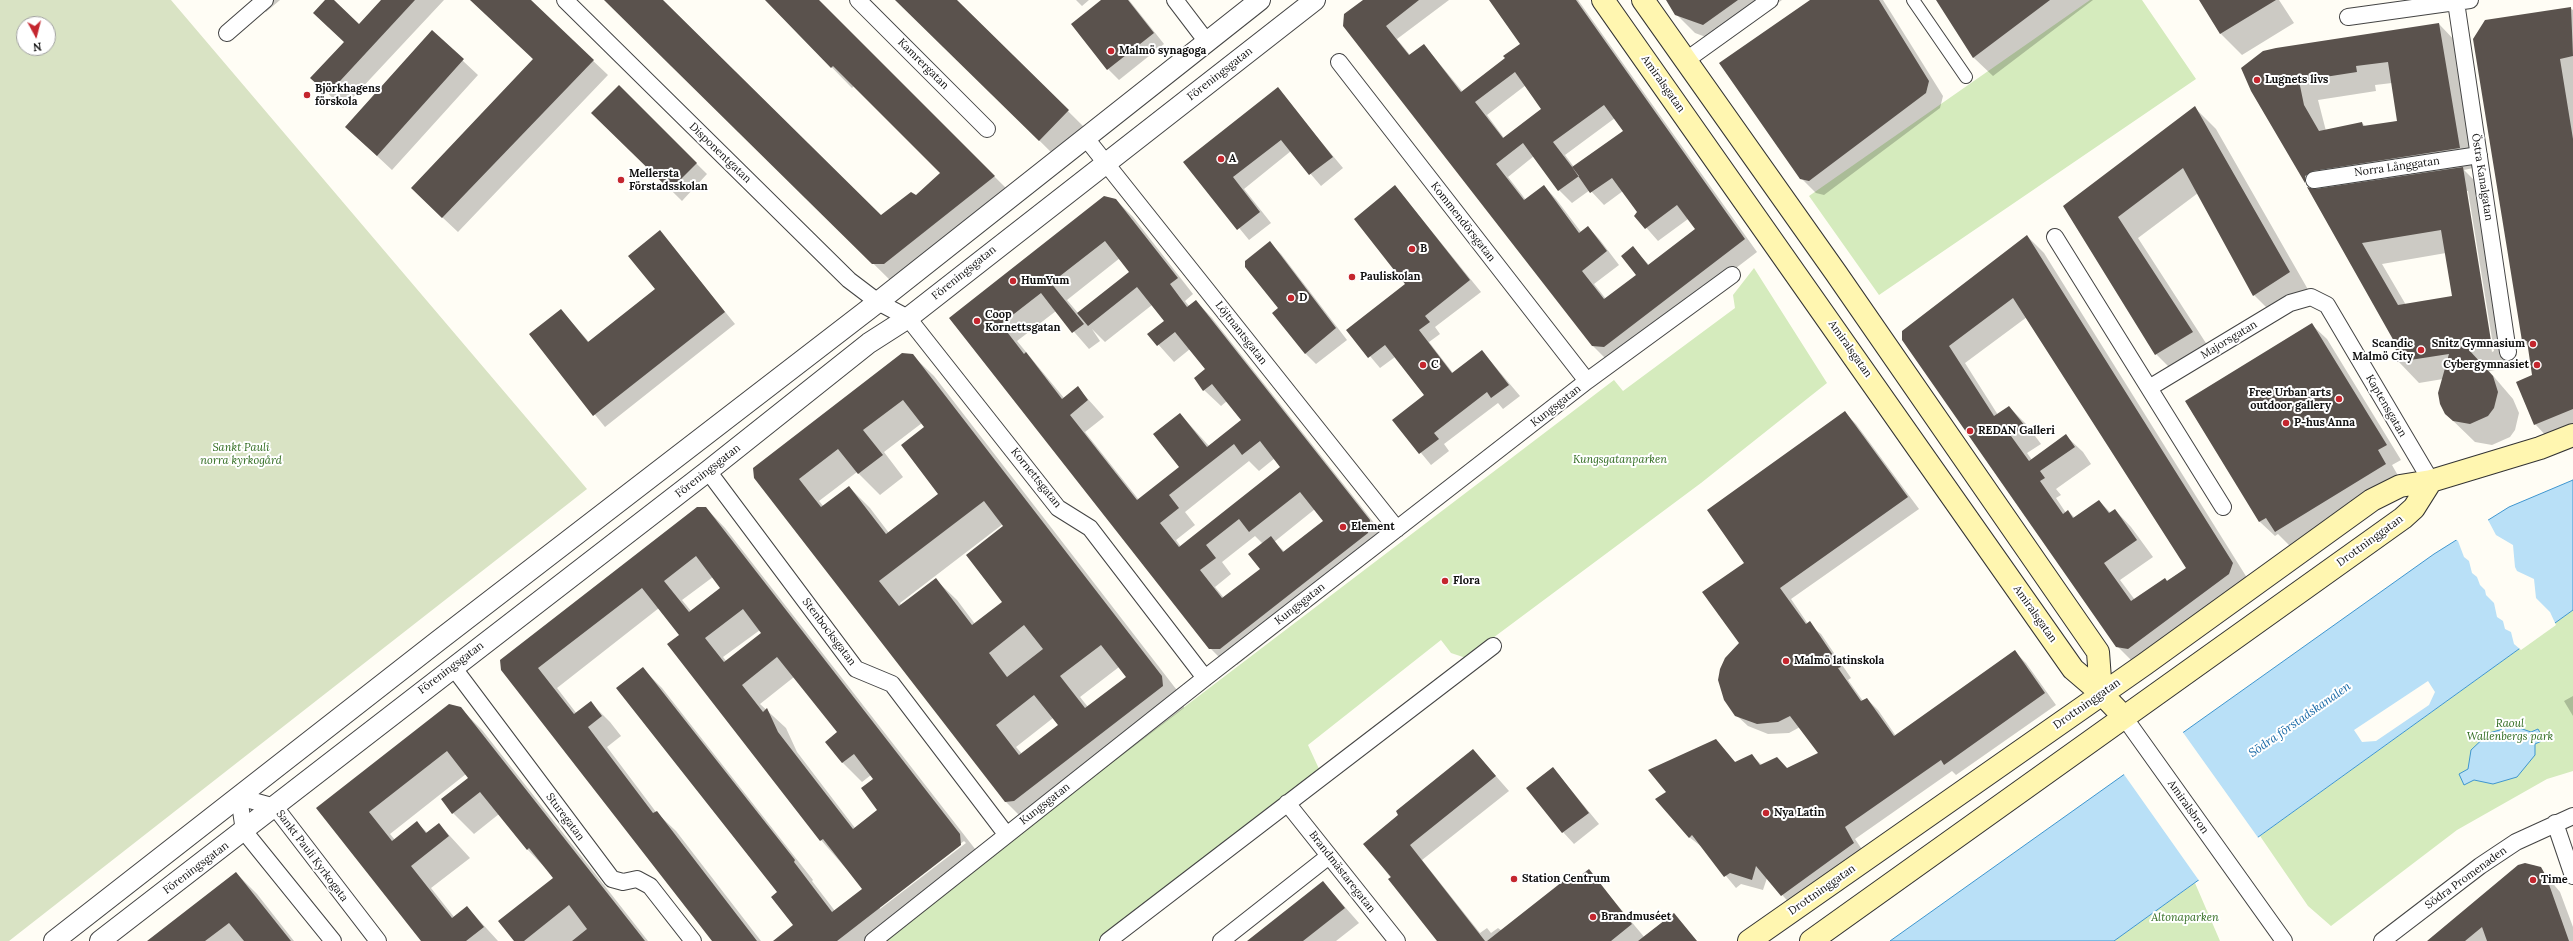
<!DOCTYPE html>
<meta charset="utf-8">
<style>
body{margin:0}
#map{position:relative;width:2573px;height:941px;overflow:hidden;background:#fffdf5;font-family:Lora,serif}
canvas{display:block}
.north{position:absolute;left:16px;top:16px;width:40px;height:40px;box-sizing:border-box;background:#fff;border:1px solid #a0a0a0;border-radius:50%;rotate:173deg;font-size:11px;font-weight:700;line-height:16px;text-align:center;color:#111}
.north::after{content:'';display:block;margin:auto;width:14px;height:18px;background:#c4262e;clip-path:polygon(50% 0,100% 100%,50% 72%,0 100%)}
</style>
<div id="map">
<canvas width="2573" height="941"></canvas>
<div class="north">N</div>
</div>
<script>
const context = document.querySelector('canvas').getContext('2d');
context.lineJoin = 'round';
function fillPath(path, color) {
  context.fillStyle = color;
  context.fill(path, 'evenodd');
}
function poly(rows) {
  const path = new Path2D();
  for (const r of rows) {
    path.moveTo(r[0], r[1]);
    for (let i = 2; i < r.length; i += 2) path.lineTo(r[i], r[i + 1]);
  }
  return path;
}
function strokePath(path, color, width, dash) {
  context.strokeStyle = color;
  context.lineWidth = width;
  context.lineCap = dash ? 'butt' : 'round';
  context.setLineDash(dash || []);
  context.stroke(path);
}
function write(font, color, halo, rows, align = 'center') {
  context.font = font + ' Lora,serif';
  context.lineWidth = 4;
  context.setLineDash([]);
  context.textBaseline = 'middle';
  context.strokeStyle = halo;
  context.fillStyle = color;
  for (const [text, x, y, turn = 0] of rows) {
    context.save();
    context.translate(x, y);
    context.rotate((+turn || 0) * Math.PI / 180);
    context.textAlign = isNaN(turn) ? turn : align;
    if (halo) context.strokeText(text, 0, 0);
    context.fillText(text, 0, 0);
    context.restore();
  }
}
fillPath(poly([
 [2090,0,2142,0,2196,79,1879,295,1809,196],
 [1754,268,1827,383,1701,483,1466,658,1451,653,1441,640,1308,745,1320,771,1098,941,886,941,1049,810,1614,380,1623,391,1735,308,1733,295],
 [2573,610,2573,771,2547,779,2457,830,2331,926,2308,906,2260,836],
 [2195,883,2220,941,2114,941]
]), '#d5ebbd');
fillPath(poly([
 [0,0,171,0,587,489,9,941,0,941],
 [24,24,48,24,48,48,24,48]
]), '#d9e3c4');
const water = poly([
 [2573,480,2573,610,2114,941,1890,941,2434,554,2509,507,2573,480],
 [2514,726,2531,732,2538,729,2544,740,2535,744,2535,755,2517,777,2493,784,2474,780,2464,785,2459,774,2468,769,2471,750,2489,733,2514,726]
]);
fillPath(water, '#b9e0f7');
strokePath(water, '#3f96cf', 1);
fillPath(poly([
 [2487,518,2496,535,2513,545,2515,567,2517,571,2534,579,2536,598,2550,612,2556,625,2521,650,2514,644,2511,632,2505,629,2503,621,2497,617,2494,603,2486,595,2485,590,2480,585,2477,577,2472,573,2469,561,2464,557,2458,541,2455,539],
 [2428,681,2435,692,2429,705,2376,741,2362,742,2354,730],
 [2182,731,2259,839,2200,882,2123,773]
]), '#fffdf5');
fillPath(poly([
 [254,0,280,0,266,12],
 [327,0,332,0,359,25,383,0,444,0,343,108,312,78,345,42],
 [478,0,529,0,608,75,458,232,427,203,534,60],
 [606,0,662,0,881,217,916,197,942,173,854,86,852,88,766,0,817,0,1015,197,894,284],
 [897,0,956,0,1085,128,1056,157],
 [1076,0,1089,0,1082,6],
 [1103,0,1129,0,1164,44,1119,80,1108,69],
 [1364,0,1449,0,1397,39,1410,55,1424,45,1463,92,1507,59,1521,44,1490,0,1578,0,1757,252,1617,359,1606,359,1593,346],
 [1526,85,1542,109,1504,138,1487,115],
 [1615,118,1624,131,1574,167,1565,155],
 [1534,156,1559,190,1572,203,1590,190,1604,205,1623,191,1638,212,1636,216,1658,241,1688,219,1696,229,1649,265,1633,248,1637,275,1606,299,1594,284,1619,265,1600,240,1588,227,1581,232,1556,199,1544,186,1526,200,1508,177],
 [1667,0,1782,0,1722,43,1695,33,1676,14],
 [1812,0,1883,0,1943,96,1940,108,1824,195,1816,193,1801,178],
 [1938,0,2093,0,1993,76,1974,58],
 [2200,0,2279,0,2294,23,2242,55,2221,34],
 [2570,8,2573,10,2573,431,2550,440,2535,424,2534,376,2529,347,2523,341,2474,39],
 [2439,24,2458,44,2478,167,2464,170,2483,189,2513,367,2489,371,2513,399,2519,413,2515,430,2510,437,2492,445,2475,442,2445,413,2443,379,2419,383,2398,361,2396,343,2312,195,2314,190,2306,182,2252,90],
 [2392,83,2398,121,2366,127,2362,123,2326,131,2318,100,2376,91,2375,85],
 [2465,191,2468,191,2494,351,2492,352],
 [2446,253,2453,297,2406,305,2382,264],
 [432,32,478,75,392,170,346,127],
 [619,87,707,174,682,201,593,113],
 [1277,89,1343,168,1321,186,1291,151,1244,189,1271,223,1249,240,1185,162],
 [2195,108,2216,129,2310,293,2275,316,2254,295,2198,193,2138,238,2213,354,2177,375,2156,354,2064,206],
 [1395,186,1481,292,1435,327,1440,334,1429,342,1453,373,1482,351,1520,396,1503,409,1498,403,1444,444,1449,451,1431,465,1394,420,1425,396,1395,357,1380,368,1348,330,1406,285],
 [1116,200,1133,217,1193,294,1185,301,1189,306,1196,301,1212,318,1386,538,1385,549,1237,665,1227,665,1210,648,950,318],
 [1120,258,1131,272,1078,313,1067,300],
 [1152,305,1165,321,1149,334,1174,362,1190,349,1206,370,1204,390,1221,406,1227,401,1242,420,1209,446,1180,414,1181,468,1139,500,1085,432,1104,417,1078,388,1064,398,1017,341,1056,311,1089,349,1100,341,1092,329,1105,342],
 [1275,458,1282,467,1181,547,1176,540,1195,525,1185,512,1249,461,1259,471],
 [1315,509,1324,521,1285,552,1274,542],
 [1255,536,1263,544,1261,569,1224,598,1215,587,1231,574,1222,562],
 [660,232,735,324,605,427,530,335,561,310,589,342,656,289],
 [2027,236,2044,253,2249,581,2134,663,2117,646,1903,340],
 [2027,317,2188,568,2135,600,2120,580,2153,557,2131,527,2115,510,2111,513,2099,501,2075,518,2068,511,2066,513,2056,498,2061,495,2056,489,2091,464,2083,452,2066,436,2032,460,2027,453,2041,444,2026,424,2009,407,1998,415,1965,363],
 [1270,243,1281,254,1347,340,1316,364,1305,353,1279,308],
 [2312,325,2327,339,2401,460,2392,465,2400,479,2290,546,2278,534,2275,536,2260,522,2186,402],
 [912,355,934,376,1183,698,1184,708,1035,822,1027,823,1006,802,755,477],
 [922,423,925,428,939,494,889,533,870,508,849,487,824,507,819,501,857,472,880,495,903,477,884,452],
 [1003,524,1004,602,975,624,957,600,935,579,901,605,900,603],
 [1119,667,1127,678,1088,707,1080,697],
 [1053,718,1059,726,1022,754,1016,747],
 [1845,413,1856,424,1919,509,1791,599,1808,624,1821,634,1851,678,1848,680,1863,701,1867,699,1878,710,1896,736,2015,652,2026,663,2056,705,1956,775,1952,771,1855,839,1865,854,1793,907,1767,878,1763,890,1741,884,1736,888,1702,847,1689,837,1667,792,1716,741,1736,763,1751,755,1762,765,1788,769,1819,753,1800,727,1789,733,1768,734,1748,726,1736,715,1745,563],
 [706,508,725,528,979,854,880,941,775,941,795,926,779,893,643,669,662,688,813,880,812,881,835,911,864,889,821,840,669,644,680,635,659,608,557,688,577,714,591,703,610,722,621,736,607,747,656,812,676,831,761,941,713,941,502,670],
 [713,577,722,588,691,611,682,600],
 [760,630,763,633,727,662,723,657],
 [794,677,838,732,826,742,843,763,862,782,871,775,874,779,879,810,855,828,797,752,786,728,760,704],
 [964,841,966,843,880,909,880,907],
 [2573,696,2573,716,2564,701],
 [460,708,482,730,648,941,515,941,555,878,527,849,499,814,474,834,453,813,469,778,466,774,390,834,395,840,417,823,428,833,439,824,470,858,431,888,454,917,467,907,498,941,422,941,318,808],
 [1473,750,1509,791,1422,860,1480,933,1487,928,1491,933,1498,928,1502,931,1589,871,1645,938,1641,941,1439,941,1365,844],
 [1553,768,1599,824,1574,844,1563,832],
 [2533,865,2540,868,2560,892,2573,927,2573,941,2428,941,2518,866],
 [236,873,257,894,294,941,149,941],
 [1323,882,1359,923,1336,941,1248,941]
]), '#0003');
fillPath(poly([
 [325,0,334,0,359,24,381,0,415,0,328,94,310,78,344,42,313,13],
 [470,0,531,0,594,60,442,218,411,188,533,59],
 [604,0,663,0,881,215,911,192,916,195,940,173,833,66,831,68,765,0,819,0,995,176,884,264,872,264],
 [895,0,957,0,1069,110,1039,141],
 [1101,0,1128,0,1154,33,1107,70,1071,24],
 [1363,0,1419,0,1386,26,1409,55,1424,44,1461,92,1505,58,1503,56,1520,44,1489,0,1576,0,1745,239,1604,347,1592,346,1343,26,1344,14],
 [1515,72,1541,109,1503,138,1475,102],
 [1604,105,1623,131,1572,167,1590,193,1612,178,1637,212,1634,216,1645,229,1677,205,1695,229,1648,265,1633,246,1621,256,1636,275,1604,299,1582,271,1607,251,1588,226,1579,233,1544,185,1524,200,1496,164,1523,143,1558,191,1579,176,1553,142],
 [1666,0,1738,0,1703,25,1675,15],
 [1810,0,1879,0,1929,81,1926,93,1809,181,1800,179,1719,63],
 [1936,0,2050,0,1973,58],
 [2199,0,2276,0,2220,34],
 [2571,7,2573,56,2560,59,2573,139,2573,409,2534,425,2516,382,2532,375,2527,341,2522,341,2473,39,2485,20],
 [2439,23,2460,148,2313,171,2305,176,2305,183,2251,91,2241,68,2263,51,2276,48],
 [2388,62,2397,121,2363,126,2362,122,2319,131,2304,105,2299,81,2357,72,2356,66],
 [432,30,464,59,377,156,345,127],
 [619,85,697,163,670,190,591,113],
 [1278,87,1333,157,1309,175,1281,140,1233,177,1260,212,1237,230,1183,162],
 [2195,106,2290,272,2253,296,2183,168,2118,217,2193,332,2155,355,2063,206],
 [2463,167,2492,347,2469,350,2493,376,2498,392,2494,408,2488,416,2470,424,2453,421,2445,414,2440,404,2438,393,2449,354,2397,362,2395,343,2307,187,2315,189],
 [2441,230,2452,296,2398,305,2362,243],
 [1395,185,1470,280,1425,316,1430,322,1419,330,1452,373,1482,350,1509,385,1491,398,1487,392,1434,433,1439,439,1419,454,1392,420,1424,395,1385,345,1368,358,1346,330,1405,284,1354,219],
 [1104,196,1116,199,1178,278,1170,284,1187,307,1196,300,1370,520,1368,533,1220,649,1209,649,949,318],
 [1105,241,1129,272,1077,313,1088,326,1137,287,1164,321,1147,334,1157,346,1175,332,1205,369,1194,378,1203,391,1212,384,1241,420,1207,447,1180,413,1153,434,1179,467,1137,500,1070,415,1088,400,1078,386,1062,399,1026,352,1024,354,1001,324,1041,293,1072,333,1084,324,1051,283],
 [1260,441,1280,467,1179,547,1160,523,1179,508,1169,495,1234,444,1242,455],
 [1300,492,1323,521,1283,552,1271,536,1248,554,1260,569,1222,598,1200,570,1216,558,1206,545,1239,519,1249,532],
 [660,230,725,312,593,416,529,334,561,309,588,342,655,289,628,256],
 [2027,235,2233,563,2229,574,2128,649,2116,647,1902,340,1902,331],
 [2013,298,2186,568,2167,581,2165,578,2131,601,2104,563,2137,540,2115,509,2109,513,2099,500,2073,518,2068,510,2063,514,2040,481,2045,478,2040,471,2075,447,2066,434,2029,461,2011,436,2025,426,2009,406,1994,416,1949,346],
 [1270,241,1336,328,1305,354,1272,313,1278,308,1245,267,1245,261],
 [2312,323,2387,445,2378,450,2386,464,2275,532,2266,518,2259,522,2185,401],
 [902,353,913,354,1162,676,1163,686,1014,801,1005,802,754,478,753,468],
 [903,400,924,427,901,445,938,494,886,534,849,486,821,507,799,479,838,449,858,474,883,455,863,430],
 [984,501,1003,526,966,555,1002,602,972,625,936,578,899,606,879,581],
 [1024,625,1043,649,1007,677,989,653],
 [1101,645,1126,677,1085,708,1060,676],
 [1034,695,1058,725,1019,755,996,725],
 [1845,411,1908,497,1780,588,1806,624,1810,621,1841,667,1838,668,1861,701,1867,698,1894,736,2015,650,2045,693,1944,765,1941,760,1845,827,1854,843,1781,896,1756,866,1752,880,1730,873,1724,877,1692,835,1689,838,1655,799,1666,792,1648,770,1716,739,1735,762,1752,754,1760,765,1777,757,1787,768,1818,753,1790,716,1778,722,1757,724,1735,716,1724,700,1718,680,1720,669,1725,658,1739,643,1702,592,1744,563,1707,510],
 [697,507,706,507,960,834,961,845,837,941,773,941,793,925,771,897,777,892,616,688,643,667,795,860,794,862,832,912,862,889,823,839,820,841,667,644,679,635,642,588,538,668,574,714,591,701,602,716,588,727,653,813,657,811,757,941,712,941,501,670,500,660],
 [696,556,720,588,689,612,664,581],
 [743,609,761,633,724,662,705,638],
 [777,657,837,732,825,742,842,763,854,754,873,779,861,788,877,810,853,829,778,732,767,708,763,712,742,685],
 [449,704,461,707,645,941,572,941,587,929,569,905,524,941,514,941,498,921,553,878,529,848,527,850,480,792,452,814,441,799,468,778,447,751,369,812,392,841,417,821,426,833,439,823,449,836,411,866,452,918,467,906,484,927,466,941,421,941,316,808],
 [1473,749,1496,776,1410,845,1485,941,1437,941,1388,879,1391,877,1363,844,1398,815,1396,811],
 [1553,767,1589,813,1562,833,1526,788],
 [2525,863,2541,867,2546,876,2569,941,2487,941,2482,927,2465,941,2427,941,2518,865],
 [1589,869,1632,924,1611,941,1487,941,1567,878,1571,883],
 [236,872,291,941,244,941,229,923,205,941,147,941],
 [1323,881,1345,908,1303,941,1247,941],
 [1674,913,1697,941,1638,941]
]), '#5a524d');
const pedestrian = poly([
 [1913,0,1966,77]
]);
const minor = poly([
 [565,0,849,280,878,302,908,318,1058,508,1090,528,1205,678],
 [858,0,987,129],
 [1175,0,1207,42],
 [2456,2,2508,352],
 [2348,17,2470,0],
 [227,33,265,0],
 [1685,61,1770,0],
 [1339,62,1587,381],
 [1085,137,1397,529],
 [2314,180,2479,155],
 [2055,237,2223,507],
 [2149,388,2290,303,2311,297,2327,305,2431,481],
 [708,471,856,669,892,684,1006,834],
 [453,667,612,879,623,882,637,879,650,886,693,941],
 [2124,717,2284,941],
 [1287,803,1397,941],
 [2555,823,2573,876],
 [333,941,244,831,239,797,275,807,378,941],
 [873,941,1205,678,1587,381,1732,275],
 [1108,941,1493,646],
 [1221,941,1329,856],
 [2382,941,2480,866,2516,842,2573,816]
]);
const tertiary = poly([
 [54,941,438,641,878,302,1260,0],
 [100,941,708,471,869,343,908,318,1315,0]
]);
const secondary = poly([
 [1603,0,2073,669,2101,693,2124,717],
 [1643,0,1836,273,2098,652,2101,693],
 [1749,941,2145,664,2372,500,2400,486,2431,481,2540,448,2573,435],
 [1811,941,2403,518,2414,508,2431,481]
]);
strokePath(pedestrian, '#444', 14);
strokePath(minor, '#444', 18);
strokePath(tertiary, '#444', 22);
strokePath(secondary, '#333', 24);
strokePath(pedestrian, '#fff', 12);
strokePath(minor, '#fff', 16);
strokePath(tertiary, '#fff', 20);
strokePath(secondary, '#fff6b0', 22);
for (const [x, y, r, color] of [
 [1111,51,4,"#c4262e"],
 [2257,80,4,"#c4262e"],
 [307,95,4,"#c4262e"],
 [1221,159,4,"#c4262e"],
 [621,180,4,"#c4262e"],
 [1412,249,4,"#c4262e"],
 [1352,277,4,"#c4262e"],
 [1013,281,4,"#c4262e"],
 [1291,298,4,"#c4262e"],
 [977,321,4,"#c4262e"],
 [2533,344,4,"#c4262e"],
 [2421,350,4,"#c4262e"],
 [1423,365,4,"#c4262e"],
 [2537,365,4,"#c4262e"],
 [2339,399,4,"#c4262e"],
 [2286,423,4,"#c4262e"],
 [1970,431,4,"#c4262e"],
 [1343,527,4,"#c4262e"],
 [1445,581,4,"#c4262e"],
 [1786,661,4,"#c4262e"],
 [1766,813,4,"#c4262e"],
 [1514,879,4,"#c4262e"],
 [2533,880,4,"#c4262e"],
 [1593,917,4,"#c4262e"]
]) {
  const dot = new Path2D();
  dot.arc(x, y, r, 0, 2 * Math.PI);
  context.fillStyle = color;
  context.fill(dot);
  strokePath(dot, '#fff', 1.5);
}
write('bold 11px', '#111', '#fff', [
 ["Malmö synagoga",1119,51],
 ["Lugnets livs",2265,80],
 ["Björkhagens",315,89],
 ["förskola",315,102],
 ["A",1229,159],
 ["Mellersta",629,174],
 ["Förstadsskolan",629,187],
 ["B",1420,249],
 ["Pauliskolan",1360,277],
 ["HumYum",1021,281],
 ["D",1299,298],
 ["Coop",985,315],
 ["Kornettsgatan",985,328],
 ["Scandic",2413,344,"right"],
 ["Malmö City",2413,357,"right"],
 ["Snitz Gymnasium",2525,344,"right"],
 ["C",1431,365],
 ["Cybergymnasiet",2529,365,"right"],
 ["Free Urban arts",2331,393,"right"],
 ["outdoor gallery",2331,406,"right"],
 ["P-hus Anna",2294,423],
 ["REDAN Galleri",1978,431],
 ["Element",1351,527],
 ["Flora",1453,581],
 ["Malmö latinskola",1794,661],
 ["Nya Latin",1774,813],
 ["Station Centrum",1522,879],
 ["Time",2541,880],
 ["Brandmuséet",1601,917]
], 'left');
write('11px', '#111', '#fff', [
 ["Kamrergatan",923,64,45],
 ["Föreningsgatan",1220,74,-38],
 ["Amiralsgatan",1663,84,55],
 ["Disponentgatan",720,153,44],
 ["Norra Långgatan",2397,167,-8],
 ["Östra Kanalgatan",2482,177,81],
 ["Kommendörsgatan",1463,222,52],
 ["Föreningsgatan",964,273,-39],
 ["Löjtnantsgatan",1241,333,52],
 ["Majorsgatan",2229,340,-31],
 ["Amiralsgatan",1850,349,55],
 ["Kungsgatan",1556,406,-38],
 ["Kaptensgatan",2386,406,60],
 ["Föreningsgatan",708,471,-38],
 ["Kornettsgatan",1036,478,51],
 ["Drottninggatan",2370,541,-36],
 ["Kungsgatan",1300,604,-38],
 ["Amiralsgatan",2035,614,55],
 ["Stenbocksgatan",829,632,53],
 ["Föreningsgatan",451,668,-37],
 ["Drottninggatan",2087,704,-35],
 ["Kungsgatan",1045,804,-38],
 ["Amiralsbron",2188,807,55],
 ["Sturegatan",565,817,53],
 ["Sankt Pauli Kyrkogata",312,856,53],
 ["Föreningsgatan",196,868,-37],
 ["Brandmästaregatan",1342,872,52],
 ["Södra Promenaden",2466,878,-36],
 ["Drottninggatan",1822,890,-35]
]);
write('italic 11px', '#2f6b1f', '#fff', [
 ["Sankt Pauli",241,448],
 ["norra kyrkogård",241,461],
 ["Kungsgatanparken",1620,460],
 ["Raoul",2510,724],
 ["Wallenbergs park",2510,737],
 ["Altonaparken",2185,918]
]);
write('italic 12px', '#1768a6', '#fff', [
 ["Södra förstadskanalen",2300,720,-35]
]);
</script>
